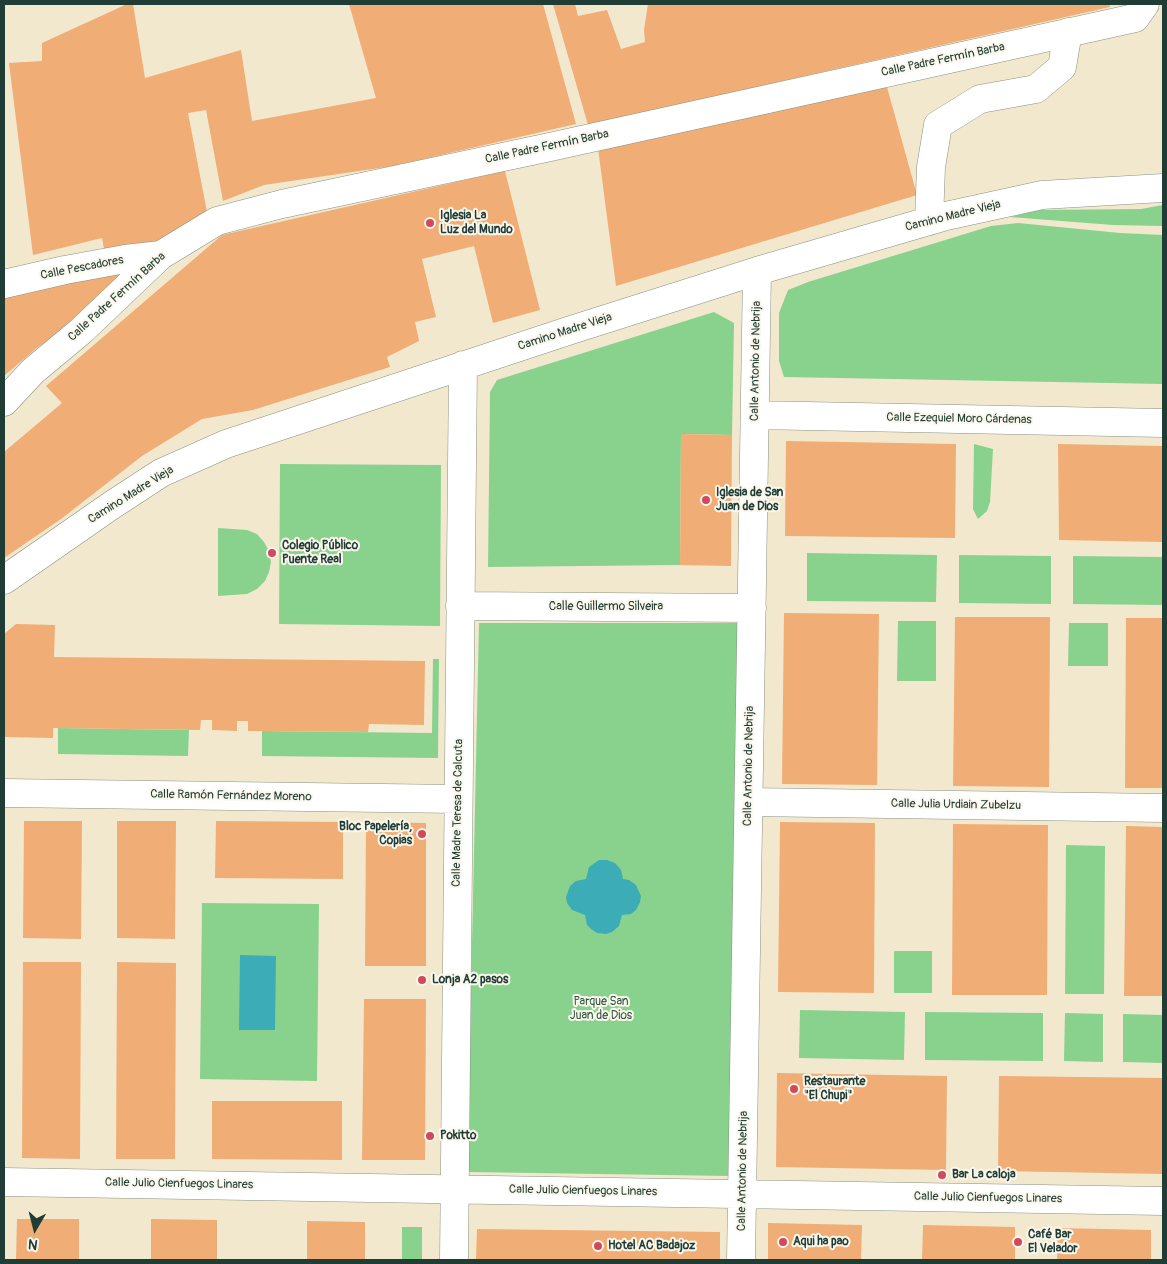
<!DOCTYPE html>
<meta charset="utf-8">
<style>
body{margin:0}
#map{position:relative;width:1167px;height:1264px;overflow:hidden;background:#f2e8ce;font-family:Pangolin,sans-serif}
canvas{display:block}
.frame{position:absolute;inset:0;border:5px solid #1f3d34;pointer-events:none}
.north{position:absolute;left:10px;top:1204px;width:50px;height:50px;-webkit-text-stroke:4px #fbf7ec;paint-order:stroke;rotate:188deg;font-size:14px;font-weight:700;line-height:20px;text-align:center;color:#1f3d34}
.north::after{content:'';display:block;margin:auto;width:18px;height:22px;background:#1f3d34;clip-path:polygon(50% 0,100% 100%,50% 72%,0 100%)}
</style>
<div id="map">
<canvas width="1167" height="1264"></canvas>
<div class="frame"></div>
<div class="north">N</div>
</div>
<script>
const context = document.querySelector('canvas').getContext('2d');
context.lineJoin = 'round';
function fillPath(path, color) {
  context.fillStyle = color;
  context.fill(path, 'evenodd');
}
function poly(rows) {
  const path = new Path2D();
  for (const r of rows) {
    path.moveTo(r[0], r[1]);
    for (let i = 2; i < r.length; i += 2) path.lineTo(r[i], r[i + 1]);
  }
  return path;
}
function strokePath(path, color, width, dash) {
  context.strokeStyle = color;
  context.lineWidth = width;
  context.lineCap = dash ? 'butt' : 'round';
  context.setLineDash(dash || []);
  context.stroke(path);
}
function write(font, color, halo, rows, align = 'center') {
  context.font = font + ' Pangolin,sans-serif';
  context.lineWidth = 4;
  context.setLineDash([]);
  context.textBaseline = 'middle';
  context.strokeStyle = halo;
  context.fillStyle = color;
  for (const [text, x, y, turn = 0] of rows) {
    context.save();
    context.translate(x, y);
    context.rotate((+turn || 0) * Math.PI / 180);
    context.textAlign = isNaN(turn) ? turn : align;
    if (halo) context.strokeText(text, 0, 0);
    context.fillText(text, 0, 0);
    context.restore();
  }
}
fillPath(poly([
 [1163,205,1163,225,1162,226,1113,225,1010,217,1039,210,1141,209],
 [1018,223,1120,233,1163,235,1163,384,784,377,779,361,779,313,788,290,808,282,991,226],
 [714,312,734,323,732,435,681,434,680,565,488,567,490,392,497,380],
 [974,444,993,449,990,502,987,511,978,519,973,509],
 [280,464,441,465,440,626,279,624],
 [218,528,247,530,257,534,264,542,269,551,271,562,269,572,265,581,257,589,247,594,218,596],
 [807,553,937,555,936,602,807,601],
 [959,555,1051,556,1051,604,959,603],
 [1073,556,1163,557,1163,605,1073,604],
 [898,621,936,621,936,681,897,681],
 [479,623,738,623,730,1176,467,1172],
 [1069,623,1108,623,1108,666,1068,666],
 [433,659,439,659,438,758,262,756,262,731,432,733],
 [58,728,189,730,188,756,58,754],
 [1066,845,1105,846,1104,994,1065,994],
 [202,903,319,904,317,1081,200,1079],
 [894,951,932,951,932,993,894,993],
 [800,1010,905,1012,904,1060,799,1058],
 [925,1012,1043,1013,1043,1061,925,1060],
 [1065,1013,1103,1014,1103,1062,1064,1061],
 [1123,1014,1163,1015,1163,1063,1123,1062],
 [402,1227,422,1227,422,1260,402,1260]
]), '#88d28e');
fillPath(poly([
 [599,860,607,860,615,863,621,870,623,879,629,880,636,885,641,896,640,902,636,910,631,914,622,915,619,926,612,932,606,934,597,933,591,929,587,925,585,915,572,910,567,903,566,897,570,886,576,881,586,879,589,867],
 [240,955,276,956,275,1030,239,1030]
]), '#3cadb7');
fillPath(poly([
 [127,4,133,4,145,78,241,50,252,121,376,98,349,4,543,4,576,124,393,166,264,185,223,201,206,110,188,113,207,212,163,242,105,254,102,238,33,255,9,63,42,61,42,43],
 [553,4,575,4,578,16,607,10,621,49,645,42,644,30,648,4,1109,4,1110,7,588,125],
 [887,87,917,195,616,286,598,148],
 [505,171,540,310,493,323,474,246,422,259,436,317,415,322,419,341,387,357,390,367,253,410,202,419,142,456,61,519,4,558,4,452,62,403,46,386,222,235],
 [125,268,128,277,64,330,38,347,4,376,4,298],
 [681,434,732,435,731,566,680,565],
 [786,441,956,444,955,538,785,536],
 [1058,444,1163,446,1163,542,1059,540],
 [784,613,879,614,877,785,782,784],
 [955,617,1050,617,1049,787,953,786],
 [1126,618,1163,618,1163,788,1125,788],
 [16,624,55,625,54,657,425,661,424,725,369,724,368,732,262,731,248,731,248,721,237,721,237,731,212,730,212,720,201,720,200,730,53,728,53,738,4,737,4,634],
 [24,821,82,821,81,939,23,938],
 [117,821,176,821,175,939,117,938],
 [216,821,343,822,343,879,215,878],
 [366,822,426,823,426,966,365,966],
 [780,822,875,823,874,993,778,992],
 [953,824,1048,825,1047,995,952,995],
 [1126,826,1163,827,1163,996,1124,996],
 [23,962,81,962,80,1159,22,1158],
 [117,962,176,963,175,1159,116,1159],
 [364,999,426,999,425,1160,362,1160],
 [777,1073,947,1076,946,1170,776,1167],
 [999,1076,1163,1078,1163,1174,998,1171],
 [212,1101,342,1101,342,1160,212,1159],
 [17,1219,79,1219,79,1260,16,1260],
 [151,1219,217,1220,217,1260,151,1260],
 [307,1221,365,1222,365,1260,307,1260],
 [768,1223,862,1225,861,1260,768,1260],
 [923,1225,1015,1227,1015,1260,922,1260],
 [1058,1228,1151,1230,1151,1260,1057,1260],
 [477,1229,720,1232,720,1260,476,1260]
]), '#f0ad76');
const minor = poly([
 [929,221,931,167,938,125,980,99,1036,89,1062,67,1068,32],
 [4,284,65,270,125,259,161,255],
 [4,402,33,371,81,331,161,255,217,221,282,204,550,147,1135,18,1145,4],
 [755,415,1163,423],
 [4,580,112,505,161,473,226,444,571,330,757,271,946,216,1042,195,1163,188],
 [460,606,752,608],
 [4,793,458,799],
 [749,802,1163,808],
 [4,1182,1163,1201],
 [454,1260,463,365],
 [741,1260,757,271]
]);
strokePath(minor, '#889281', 29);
strokePath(minor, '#fff', 28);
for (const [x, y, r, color] of [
 [430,223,5,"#d1495b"],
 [706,500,5,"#d1495b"],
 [272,553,5,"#d1495b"],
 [422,834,5,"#d1495b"],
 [422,980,5,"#d1495b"],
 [794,1089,5,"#d1495b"],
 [430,1136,5,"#d1495b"],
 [942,1175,5,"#d1495b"],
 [783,1242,5,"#d1495b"],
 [1018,1242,5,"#d1495b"],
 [598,1246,5,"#d1495b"]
]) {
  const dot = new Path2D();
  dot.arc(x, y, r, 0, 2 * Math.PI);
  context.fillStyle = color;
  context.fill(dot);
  strokePath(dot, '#fbf7ec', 2);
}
write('12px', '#1f3d34', '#fbf7ec', [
 ["Calle Padre Fermín Barba",943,60,-12],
 ["Calle Padre Fermín Barba",547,147,-12],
 ["Camino Madre Vieja",953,216,-14],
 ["Calle Pescadores",82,268,-11],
 ["Calle Padre Fermín Barba",117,297,-42],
 ["Camino Madre Vieja",565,332,-18],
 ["Calle Antonio de Nebrija",756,361,-89],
 ["Calle Ezequiel Moro Cárdenas",959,419,1],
 ["Camino Madre Vieja",131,495,-32],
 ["Calle Guillermo Silveira",606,607],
 ["Calle Antonio de Nebrija",749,766,-89],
 ["Calle Ramón Fernández Moreno",231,796,1],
 ["Calle Julia Urdiain Zubelzu",956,805,1],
 ["Calle Madre Teresa de Calcuta",458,813,-89],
 ["Calle Antonio de Nebrija",743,1171,-89],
 ["Calle Julio Cienfuegos Linares",179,1184,1],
 ["Calle Julio Cienfuegos Linares",583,1191,1],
 ["Calle Julio Cienfuegos Linares",988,1198,1]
]);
write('bold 12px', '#1f3d34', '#fbf7ec', [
 ["Iglesia La",440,216],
 ["Luz del Mundo",440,230],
 ["Iglesia de San",716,493],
 ["Juan de Dios",716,507],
 ["Colegio Público",282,546],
 ["Puente Real",282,560],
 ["Bloc Papelería,",412,827,"right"],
 ["Copias",412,841,"right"],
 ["Lonja A2 pasos",432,980],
 ["Restaurante",804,1082],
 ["\"El Chupi\"",804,1096],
 ["Pokitto",440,1136],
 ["Bar La caloja",952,1175],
 ["Café Bar",1028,1235],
 ["El Velador",1028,1249],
 ["Aqui ha pao",793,1242],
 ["Hotel AC Badajoz",608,1246]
], 'left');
write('12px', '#345b46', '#fbf7ec', [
 ["Parque San",601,1002],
 ["Juan de Dios",601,1016]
]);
</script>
